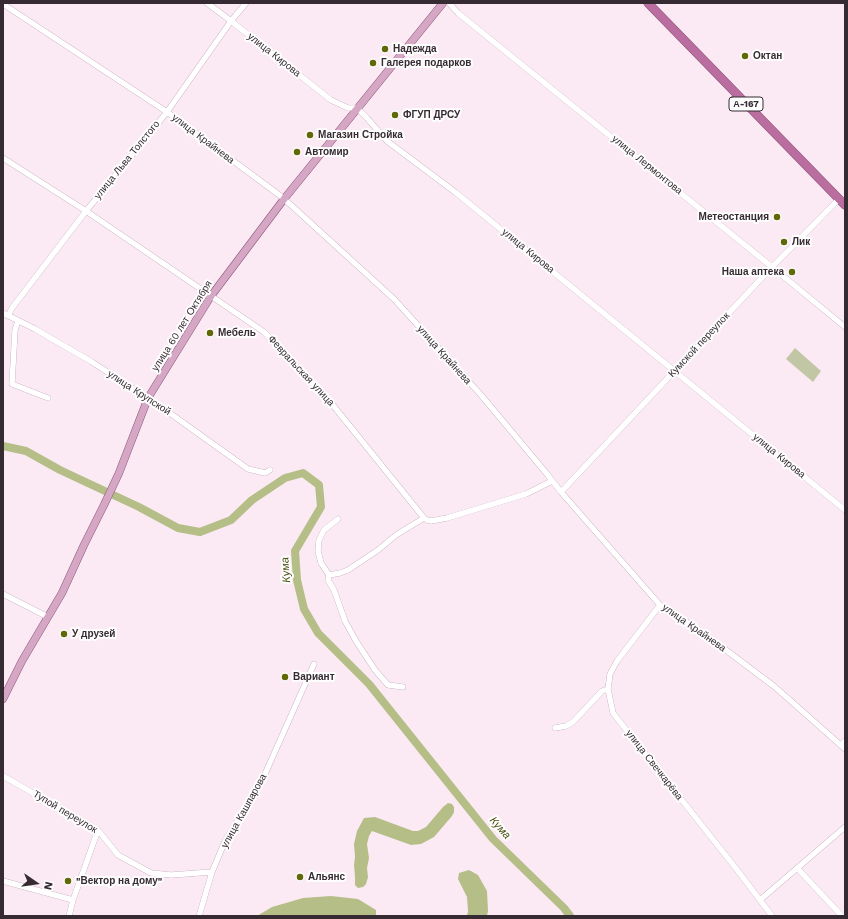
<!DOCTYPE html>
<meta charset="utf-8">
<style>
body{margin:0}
#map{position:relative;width:848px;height:919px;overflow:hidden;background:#fbeaf4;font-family:"Work Sans",sans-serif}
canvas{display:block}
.frame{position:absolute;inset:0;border:4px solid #362b32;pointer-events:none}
.north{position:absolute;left:16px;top:863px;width:40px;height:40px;-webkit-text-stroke:3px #fdfdfd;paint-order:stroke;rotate:103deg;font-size:11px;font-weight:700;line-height:16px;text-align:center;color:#362b32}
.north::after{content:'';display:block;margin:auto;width:14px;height:18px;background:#362b32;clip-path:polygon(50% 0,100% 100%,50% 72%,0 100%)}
</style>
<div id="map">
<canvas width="848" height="919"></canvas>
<div class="frame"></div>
<div class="north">N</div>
</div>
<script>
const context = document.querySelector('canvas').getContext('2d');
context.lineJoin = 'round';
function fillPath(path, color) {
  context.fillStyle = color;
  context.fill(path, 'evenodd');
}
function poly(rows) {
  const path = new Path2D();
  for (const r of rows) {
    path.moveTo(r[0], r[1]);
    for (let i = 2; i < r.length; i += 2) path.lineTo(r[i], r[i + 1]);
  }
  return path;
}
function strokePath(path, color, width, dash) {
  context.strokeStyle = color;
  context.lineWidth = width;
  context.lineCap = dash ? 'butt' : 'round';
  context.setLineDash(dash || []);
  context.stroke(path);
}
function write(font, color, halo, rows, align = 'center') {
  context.font = font + ' "Work Sans",sans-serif';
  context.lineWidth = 4;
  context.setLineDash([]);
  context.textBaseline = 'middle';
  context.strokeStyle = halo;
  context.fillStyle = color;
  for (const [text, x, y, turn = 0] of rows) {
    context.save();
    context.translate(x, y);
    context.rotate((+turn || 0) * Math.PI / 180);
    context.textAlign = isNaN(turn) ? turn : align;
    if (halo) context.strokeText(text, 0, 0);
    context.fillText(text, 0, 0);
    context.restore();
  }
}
fillPath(poly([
 [795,348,821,371,813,382,786,359]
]), '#c1c6a4');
fillPath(poly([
 [448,803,452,804,454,807,454,812,452,816,434,837,421,844,411,845,372,831,369,836,367,844,369,858,367,868,368,877,366,884,363,887,358,888,355,885,355,877,354,865,355,857,354,844,357,831,364,818,375,817,413,831,418,831,426,827,443,807],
 [469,870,478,875,487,891,488,911,487,916,467,916,468,911,467,897,458,879,459,873],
 [331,896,358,899,376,910,376,916,257,916,272,907,303,898]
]), '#b6be87');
strokePath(poly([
 [3,446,26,451,60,470,139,507,178,528,200,532,231,520,252,500,285,478,303,473,319,485,321,507,295,551,297,580,304,609,318,633,369,684,493,839,564,908,570,916]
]), '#b6be87', 8);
const minor = poly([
 [207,3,231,21,331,100,348,108,357,108,367,118,387,141,455,192,845,510],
 [449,3,458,13,772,267,845,327],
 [3,4,167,112,278,194,292,206,394,299,481,395,547,474,561,492,660,605,702,632,775,687,845,749],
 [3,158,86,211,264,332,332,404,424,518,427,520,431,521,447,518,526,494,552,481],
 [3,313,35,329,92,362,157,404,248,469,265,473,270,470],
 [8,316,12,308,86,211,167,112,231,21,246,3],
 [18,321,15,330,12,384,48,398],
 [561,492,772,267,839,199],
 [338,519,324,530,319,540,318,551,321,563,329,575,328,580,334,590,345,621,356,641,375,670,388,685,403,687],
 [329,575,340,573,348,570,378,550,396,535,424,518],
 [3,594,48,617],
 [660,605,617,661,610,674,608,689,613,713,738,871,772,916],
 [555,728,566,726,573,722,602,691,608,689],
 [841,745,845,741],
 [3,776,98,830,118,855,151,873,171,875,212,872],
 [797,868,842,916],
 [3,881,73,900],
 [760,900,845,827],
 [69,916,73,900,98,830],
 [199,916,212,872,225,841,261,783,314,664]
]);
const major = poly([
 [3,699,22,661,62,593,84,545,104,505,119,473,148,398,211,296,284,199,443,3]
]);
const highway = poly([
 [648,3,845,205]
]);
strokePath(minor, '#b69bab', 6);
strokePath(major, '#8c5679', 8);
strokePath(highway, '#8c5679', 9);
strokePath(minor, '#fff', 5.5);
strokePath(major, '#d6a7c5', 7);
strokePath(highway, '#ba6d9f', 8);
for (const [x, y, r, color] of [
 [385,49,4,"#616808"],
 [745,56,4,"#616808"],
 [373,63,4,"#616808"],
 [395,115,4,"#616808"],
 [310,135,4,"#616808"],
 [297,152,4,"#616808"],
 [777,217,4,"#616808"],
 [784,242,4,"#616808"],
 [792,272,4,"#616808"],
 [210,333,4,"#616808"],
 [64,634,4,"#616808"],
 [285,677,4,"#616808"],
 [300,877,4,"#616808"],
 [68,881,4,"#616808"]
]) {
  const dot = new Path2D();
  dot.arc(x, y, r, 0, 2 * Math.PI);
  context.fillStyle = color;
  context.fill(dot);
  strokePath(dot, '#fdfdfd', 1.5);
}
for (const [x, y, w] of [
 [746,104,34]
]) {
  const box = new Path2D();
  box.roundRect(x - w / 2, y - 7, w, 14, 3);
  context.fillStyle = '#fdfdfd';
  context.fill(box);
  strokePath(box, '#362b32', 1);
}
write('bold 9px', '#362b32', null, [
 ["А-167",746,104]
]);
write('bold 10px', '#362b32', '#fdfdfd', [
 ["Надежда",393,49],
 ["Октан",753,56],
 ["Галерея подарков",381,63],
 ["ФГУП ДРСУ",403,115],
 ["Магазин Стройка",318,135],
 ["Автомир",305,152],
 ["Метеостанция",769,217,"right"],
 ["Лик",792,242],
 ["Наша аптека",784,272,"right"],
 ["Мебель",218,333],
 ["У друзей",72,634],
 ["Вариант",293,677],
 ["Альянс",308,877],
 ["\"Вектор на дому\"",76,881]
], 'left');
write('10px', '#362b32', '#fdfdfd', [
 ["улица Кирова",274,55,38],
 ["улица Крайнева",203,139,37],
 ["улица Льва Толстого",127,160,-51],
 ["улица Лермонтова",647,165,39],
 ["улица Кирова",528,251,39],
 ["улица 60 лет Октября",182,326,-58],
 ["Кумской переулок",699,345,-47],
 ["улица Крайнева",444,355,48],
 ["Февральская улица",301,371,47],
 ["улица Крупской",139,393,33],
 ["улица Кирова",779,456,39],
 ["улица Крайнева",694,628,35],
 ["улица Свечкарёва",654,765,52],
 ["улица Кашпарова",244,811,-61],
 ["Тупой переулок",65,812,31]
]);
write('italic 11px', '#4c5112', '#fdfdfd', [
 ["Кума",286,570,-95],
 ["Кума",500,828,49]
]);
</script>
